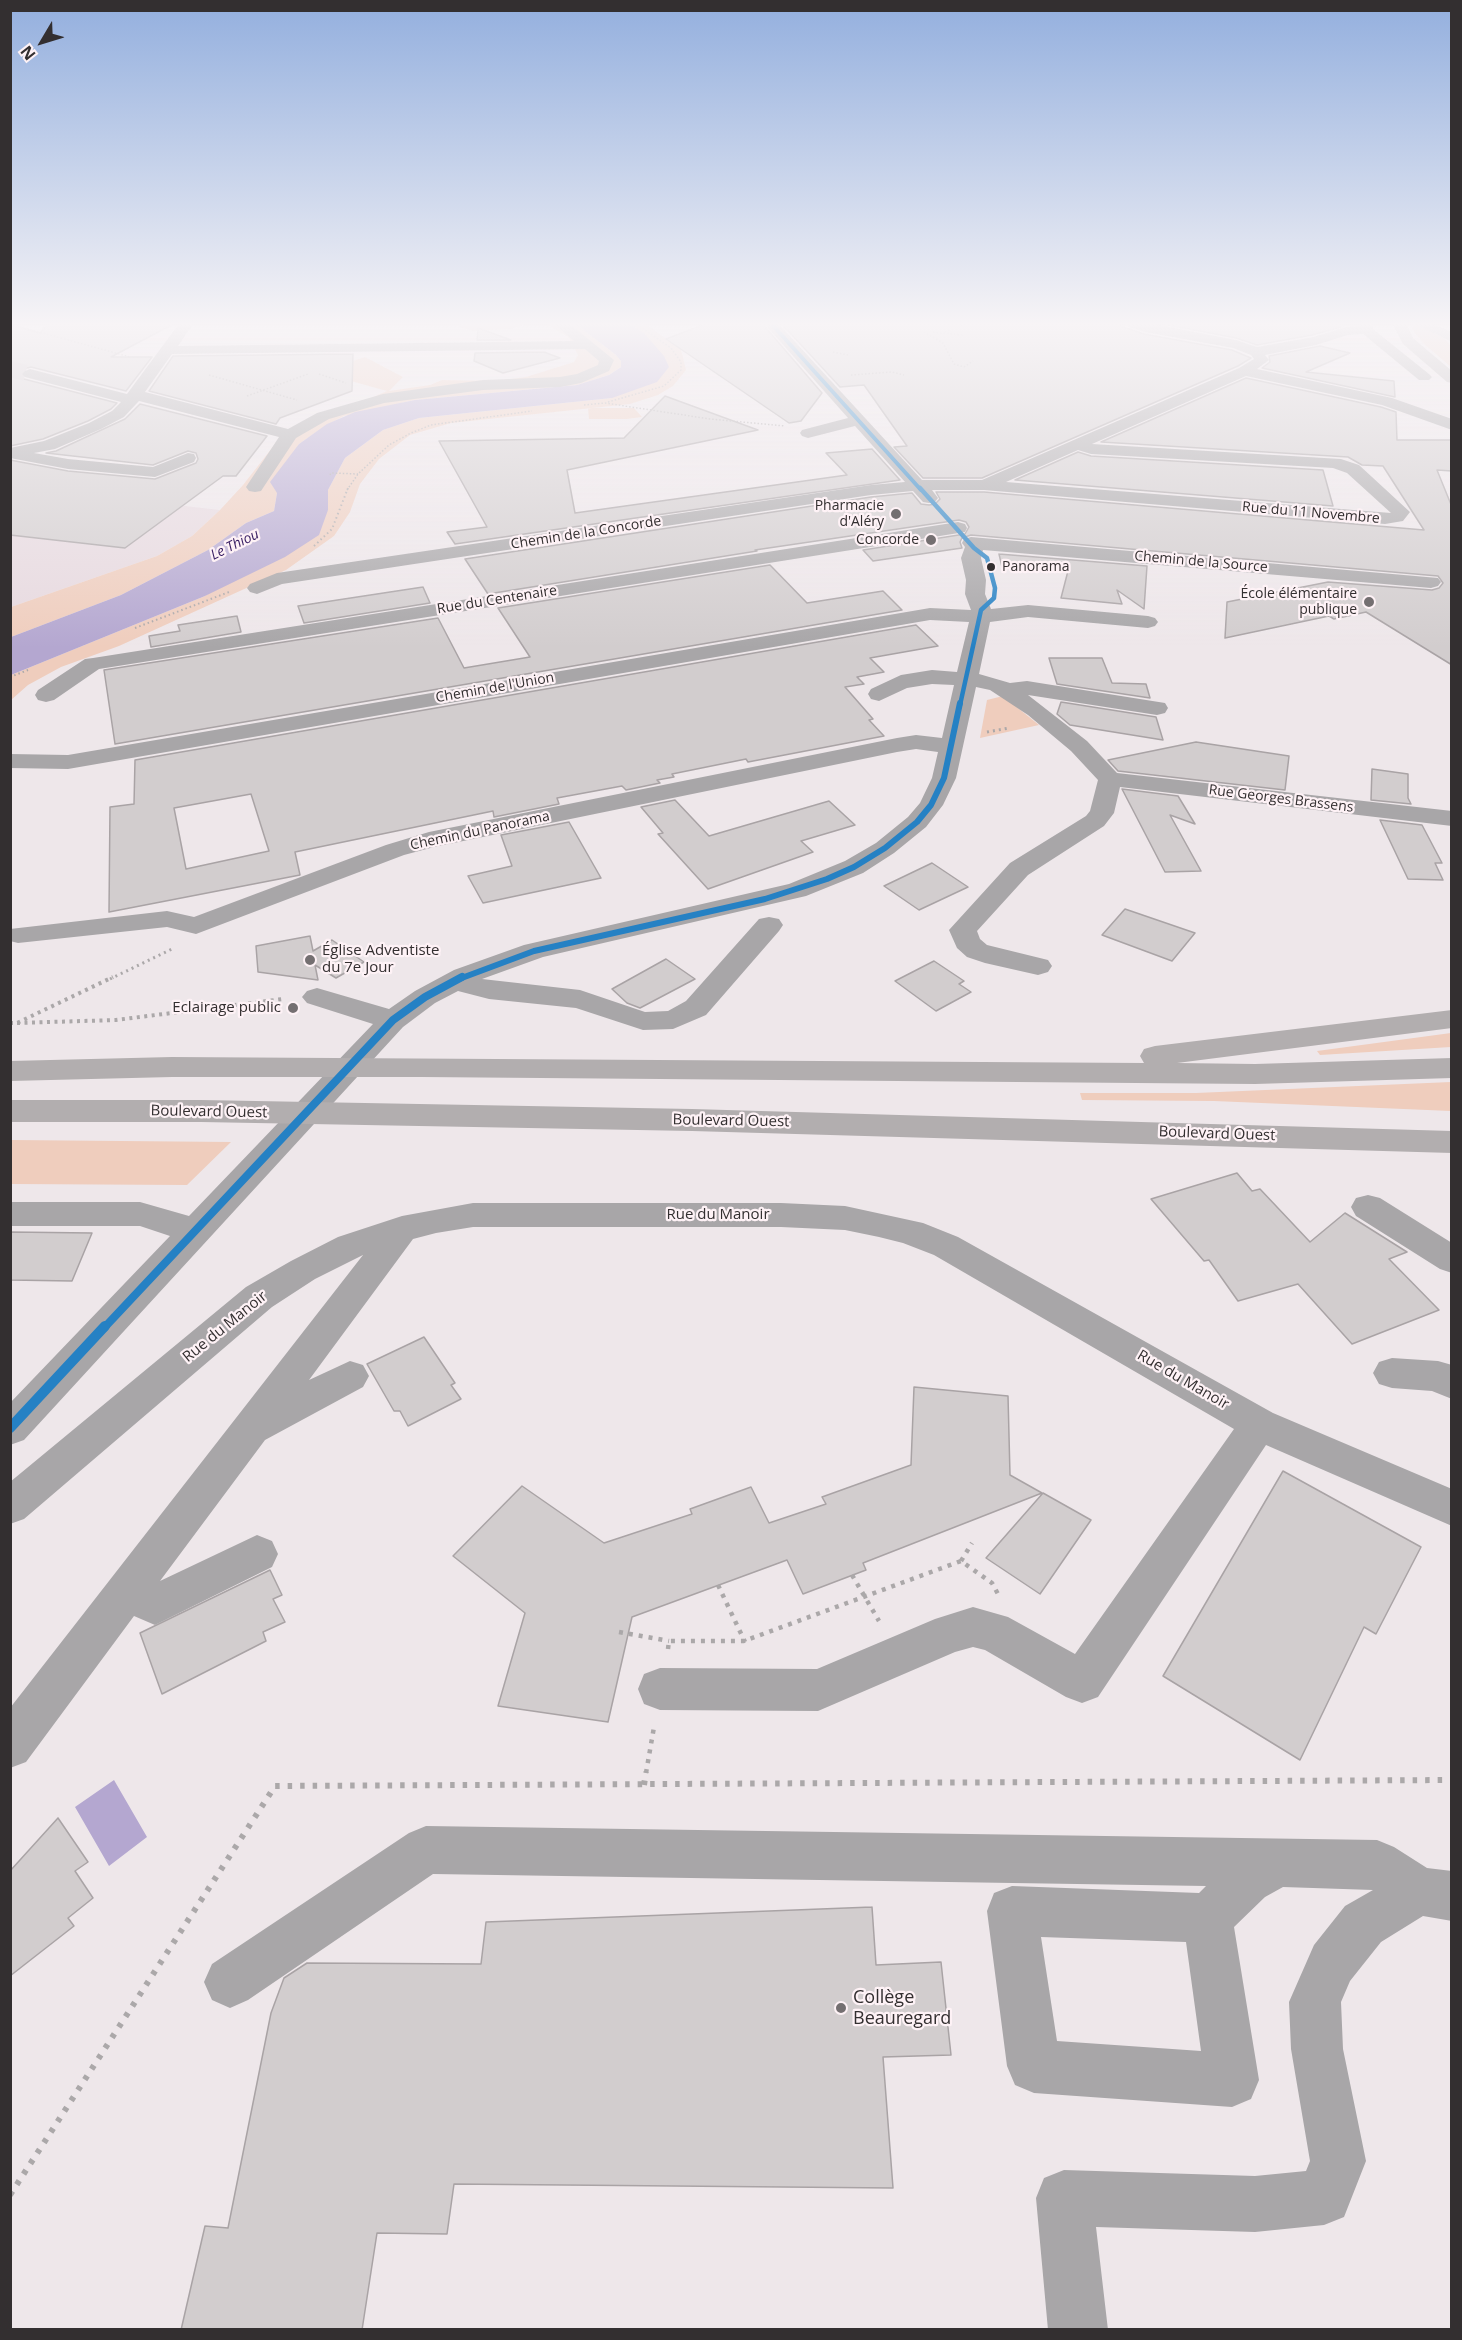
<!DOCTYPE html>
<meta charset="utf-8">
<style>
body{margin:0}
#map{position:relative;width:1462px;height:2340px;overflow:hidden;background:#eee7ea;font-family:"Open Sans",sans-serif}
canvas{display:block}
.frame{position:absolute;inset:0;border:12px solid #332f30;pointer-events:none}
.north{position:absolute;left:12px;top:12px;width:60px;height:60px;-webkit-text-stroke:4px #fef2f6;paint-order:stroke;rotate:232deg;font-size:16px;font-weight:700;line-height:24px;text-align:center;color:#332f30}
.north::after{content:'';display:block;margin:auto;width:21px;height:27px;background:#332f30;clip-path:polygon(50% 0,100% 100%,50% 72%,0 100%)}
</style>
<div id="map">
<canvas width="1462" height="2340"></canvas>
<div class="frame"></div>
<div class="north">N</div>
</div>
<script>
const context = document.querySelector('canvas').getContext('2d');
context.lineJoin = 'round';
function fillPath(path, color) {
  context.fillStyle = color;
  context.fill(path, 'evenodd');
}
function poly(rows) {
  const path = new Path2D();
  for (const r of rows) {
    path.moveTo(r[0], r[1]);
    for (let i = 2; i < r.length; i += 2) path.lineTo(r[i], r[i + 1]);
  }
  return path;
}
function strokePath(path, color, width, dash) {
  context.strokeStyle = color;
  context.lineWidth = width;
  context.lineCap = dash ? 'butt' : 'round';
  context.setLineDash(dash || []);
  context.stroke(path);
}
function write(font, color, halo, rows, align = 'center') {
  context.font = font + ' "Open Sans",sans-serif';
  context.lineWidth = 4.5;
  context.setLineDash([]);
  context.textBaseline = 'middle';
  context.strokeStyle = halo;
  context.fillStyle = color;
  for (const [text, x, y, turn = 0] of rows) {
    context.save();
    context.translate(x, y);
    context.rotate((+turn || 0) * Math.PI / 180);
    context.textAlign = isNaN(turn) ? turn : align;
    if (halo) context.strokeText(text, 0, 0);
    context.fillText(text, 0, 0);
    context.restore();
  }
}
fillPath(poly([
 [11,486,220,510,192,536,157,556,11,607]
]), '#e7d9df');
fillPath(poly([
 [461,321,540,321,509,329,472,331,460,327],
 [541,321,572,321,616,355,621,361,621,367,609,375,577,385,415,400,344,416,327,425,299,444,277,493,274,511,246,523,208,550,121,595,11,637,11,607,157,556,192,536,220,510,243,485,279,439,387,391,318,372,365,357,403,377,389,391,430,385,442,380,496,381,526,377,574,362,578,355,568,337],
 [625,321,641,321,681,349,686,370,673,386,658,395,630,404,451,423,410,435,379,459,360,484,350,512,334,536,286,570,119,646,61,667,28,685,11,700,11,675,205,596,328,510,328,490,345,458,383,430,419,418,612,398,644,333],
 [1411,322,1444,338,1451,346,1451,367,1425,345,1414,332],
 [588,408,634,408,642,417,627,419,589,419],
 [1003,696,1039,725,980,738,987,700],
 [1451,1033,1451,1047,1320,1055,1317,1051],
 [1451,1082,1451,1111,1214,1101,1082,1100,1080,1093,1196,1093],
 [11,1140,231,1142,187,1185,11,1184]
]), '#efcdbd');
fillPath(poly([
 [572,321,625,321,644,333,664,356,669,367,657,382,612,398,419,418,383,430,345,458,328,490,328,510,319,535,285,557,205,596,11,675,11,637,121,595,208,550,246,523,274,511,277,493,270,482,299,444,327,424,355,412,415,400,577,385,609,375,621,367,621,361,616,355],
 [114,1780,147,1837,109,1866,75,1807]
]), '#b4a7d0');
const building = poly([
 [51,321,179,321,111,357,152,357,126,391,31,367,23,369,20,374,24,379,117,403,111,409,88,421,43,439,10,446,10,325,40,333,51,321],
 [713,321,760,321,822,393,801,421,789,423,666,339,713,321],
 [779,321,1117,321,1120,326,1144,334,1232,350,1251,358,1238,366,982,478,923,478,894,447,907,446,864,385,840,387,779,321],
 [1148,321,1340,321,1341,327,1312,335,1257,345,1236,338,1148,321],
 [478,328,511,340,477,340,478,328],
 [1320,346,1350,353,1306,372,1394,381,1395,397,1262,368,1270,362,1269,356,1320,346],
 [544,352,560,358,503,373,474,361,475,353,544,352],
 [353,354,352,391,280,418,276,424,149,391,173,356,353,354],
 [1246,378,1381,407,1396,412,1397,440,1452,440,1452,471,1437,470,1452,507,1452,665,1366,612,1334,619,1329,616,1225,638,1227,602,1328,582,1432,590,1439,588,1443,583,1438,576,971,535,962,538,960,542,962,548,873,561,863,550,965,534,969,527,966,522,959,520,755,550,757,551,488,594,465,559,871,497,912,493,921,504,929,505,935,504,940,499,936,492,984,492,1424,530,1383,466,1362,465,1348,457,1101,442,1246,378],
 [665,396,758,430,567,470,575,513,847,475,826,453,872,449,900,480,455,544,447,532,487,527,439,441,624,438,665,396],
 [140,404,267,436,236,476,223,476,125,548,10,535,10,460,68,471,155,479,196,463,198,459,196,453,188,451,153,465,46,453,56,451,125,419,140,404],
 [1078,452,1091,456,1323,470,1333,506,1015,480,1078,452],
 [999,554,1147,566,1144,609,1117,590,1122,604,1061,598,1069,567,1002,567,999,554],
 [770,565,807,603,883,591,902,610,115,744,104,670,438,618,464,668,530,657,498,608,770,565],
 [423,587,430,603,304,623,298,606,423,587],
 [237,616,241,632,151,647,149,636,180,631,178,625,237,616],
 [916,625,938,646,870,658,884,672,857,677,864,684,845,687,873,719,869,720,884,736,748,762,746,759,672,774,674,777,657,780,660,783,626,790,622,786,557,798,559,804,494,817,493,811,295,852,300,875,109,912,110,807,134,804,135,760,916,625],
 [251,794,269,851,186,869,174,808,251,794],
 [1049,658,1102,658,1112,683,1146,684,1150,698,1057,684,1049,658],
 [1061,702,1156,717,1163,740,1070,725,1057,714,1061,702],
 [1196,742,1289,756,1285,790,1118,771,1108,760,1196,742],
 [1372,769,1408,774,1408,798,1411,804,1371,800,1372,769],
 [1122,789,1178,796,1195,824,1170,815,1201,871,1165,872,1122,789],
 [675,800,709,836,829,801,855,825,801,841,813,852,708,889,658,834,663,833,641,807,675,800],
 [1380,820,1422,825,1442,863,1435,863,1443,880,1408,879,1380,820],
 [569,822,601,878,483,903,468,876,512,866,501,835,569,822],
 [932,863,968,887,919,910,884,886,932,863],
 [1125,909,1195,933,1172,961,1102,935,1125,909],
 [310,936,313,951,332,940,364,962,336,978,315,965,318,980,258,972,256,946,310,936],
 [666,959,695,979,640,1008,627,1003,612,989,666,959],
 [934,961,964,981,959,984,971,992,936,1011,895,981,934,961],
 [1237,1173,1252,1191,1260,1189,1310,1242,1345,1213,1407,1252,1389,1259,1439,1310,1352,1344,1298,1284,1238,1301,1209,1260,1204,1261,1151,1199,1237,1173],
 [10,1232,92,1233,72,1281,10,1280,10,1232],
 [424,1337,455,1383,451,1385,461,1399,408,1426,400,1411,394,1411,367,1364,424,1337],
 [914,1387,1008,1396,1010,1475,1042,1493,863,1563,866,1570,803,1594,787,1560,632,1617,608,1722,498,1706,525,1613,453,1556,522,1486,604,1543,692,1514,690,1509,751,1487,769,1523,826,1504,822,1497,911,1465,914,1387],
 [1283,1471,1421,1547,1376,1634,1364,1627,1300,1760,1163,1676,1283,1471],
 [1043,1493,1091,1520,1040,1594,986,1558,1043,1493],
 [270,1570,282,1595,273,1599,285,1622,263,1632,266,1641,162,1694,140,1633,270,1570],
 [58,1818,88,1862,75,1871,93,1898,68,1918,74,1926,10,1976,10,1871,58,1818],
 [872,1907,876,1965,941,1962,951,2055,883,2057,893,2188,454,2184,447,2234,377,2233,362,2330,181,2330,205,2226,228,2228,271,2013,284,1978,307,1963,481,1964,486,1922,872,1907]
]);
fillPath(building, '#d2cdce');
strokePath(building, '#a9a3a5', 1.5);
strokePath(poly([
 [10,369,30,374]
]), '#c9c2c5', 16, [16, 8]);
strokePath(poly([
 [10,324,130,357],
 [924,332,943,343,954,364,964,367,973,361],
 [933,332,963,335],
 [945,332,964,324,983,325,1000,321],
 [833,352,848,355],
 [319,374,346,383],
 [209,375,297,400],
 [851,375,892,372,904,375],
 [247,396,308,374],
 [608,402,664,386,681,370,681,362,671,348,632,321],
 [584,405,605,403,710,419,785,426],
 [330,475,331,473,358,474],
 [347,490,358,474,389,445,411,433,431,425,532,411]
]), '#aba8a9', 1.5, [1.5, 2]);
strokePath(poly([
 [314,546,332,529,348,488],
 [135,628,229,592],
 [10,677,28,670]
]), '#aba8a9', 2, [1.5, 3]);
strokePath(poly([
 [987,732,1009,728],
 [110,979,172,949]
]), '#aba8a9', 3, [2, 4]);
strokePath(poly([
 [10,1023,17,1023,113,977],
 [17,1023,116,1020,283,999]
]), '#aba8a9', 4, [3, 4.5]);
strokePath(poly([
 [961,1561,972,1543],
 [852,1575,879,1621],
 [718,1585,745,1642],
 [619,1632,669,1641],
 [668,1649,669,1641,744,1641,961,1561,992,1583,998,1594],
 [646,1773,654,1727]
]), '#aba8a9', 4.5, [4, 6]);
strokePath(poly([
 [644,1785,646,1772],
 [10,2195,275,1786,1452,1780]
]), '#aba8a9', 6, [4.5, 8]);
fillPath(poly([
 [181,321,195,321,178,346,574,341,551,321,566,321,614,360,609,371,581,383,560,387,483,390,384,403,329,419,296,438,261,491,255,492,249,491,246,487,279,437,139,401,124,417,101,429,55,449,34,453,68,459,153,467,188,453,194,454,196,458,194,462,155,477,68,469,10,458,10,448,44,441,89,423,112,411,121,402,25,377,22,374,25,371,30,369,127,394,181,321],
 [585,349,599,361,598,365,577,374,560,377,483,380,383,394,317,413,288,429,145,392,172,354,585,349],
 [762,321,776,321,922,480,982,480,1239,368,1254,359,1251,355,1233,348,1145,332,1121,324,1119,321,1138,321,1236,340,1257,347,1313,337,1347,327,1359,326,1359,321,1373,321,1373,329,1429,374,1432,377,1429,380,1419,380,1363,334,1348,335,1316,345,1265,355,1269,360,1257,369,1392,398,1452,419,1452,430,1382,405,1246,376,1092,444,1341,459,1359,465,1410,512,1403,521,1385,524,984,490,932,490,938,498,935,502,929,503,923,502,913,491,871,495,282,584,257,594,250,592,247,588,250,584,277,573,871,485,905,482,855,426,808,438,802,436,800,433,802,430,848,418,762,321],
 [1078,450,1091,454,1333,468,1347,473,1391,513,1006,482,1078,450],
 [958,522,965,524,967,528,965,532,99,669,54,700,46,702,38,700,35,695,38,690,85,659,93,658,958,522],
 [971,537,1438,578,1441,582,1438,586,1431,588,983,550,981,558,986,580,985,594,991,609,1028,605,1148,616,1155,618,1158,622,1155,626,1148,628,1028,617,990,622,979,674,1010,683,1027,681,1165,703,1168,708,1165,713,1157,715,1028,695,1087,741,1117,773,1452,811,1452,826,1120,787,1114,813,1104,826,1028,875,977,931,980,939,987,945,1048,960,1052,966,1048,972,1038,975,985,963,967,957,957,948,949,930,1010,863,1086,816,1090,811,1098,780,1071,751,1028,715,990,690,976,687,956,778,943,805,926,827,894,853,863,873,806,896,543,957,482,979,580,990,645,1012,668,1011,686,1001,759,919,769,917,779,919,783,925,779,931,706,1015,673,1029,643,1030,576,1008,489,999,458,991,435,1003,403,1027,24,1440,10,1445,10,1403,170,1236,140,1226,10,1226,10,1202,140,1202,189,1216,373,1024,307,1003,302,997,307,991,317,988,389,1009,415,991,454,970,524,945,789,884,845,861,876,843,908,817,920,803,932,778,938,752,916,749,897,752,434,847,404,855,196,934,167,927,18,943,10,941,10,929,167,911,194,917,386,845,429,832,897,738,916,735,942,738,954,685,932,684,907,688,879,701,871,699,868,694,871,689,901,675,932,670,957,672,969,622,930,620,68,769,10,768,10,754,68,755,930,608,971,610,965,594,966,580,961,558,965,547,962,543,964,539,971,537],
 [1368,1195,1380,1198,1452,1243,1452,1273,1440,1269,1356,1216,1351,1207,1356,1198,1368,1195],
 [473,1203,781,1203,845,1206,923,1223,958,1237,1273,1413,1452,1489,1452,1526,1266,1445,1098,1697,1082,1703,1066,1697,985,1650,973,1647,955,1652,818,1711,660,1710,644,1704,638,1689,644,1674,660,1668,817,1669,935,1619,973,1607,1008,1617,1075,1654,1234,1429,934,1255,903,1243,879,1237,845,1230,781,1227,473,1227,436,1233,413,1239,309,1380,350,1361,363,1365,369,1376,363,1387,265,1440,160,1581,257,1535,272,1541,278,1554,272,1567,155,1625,134,1616,26,1762,10,1768,10,1708,363,1255,315,1279,272,1307,24,1519,10,1524,10,1482,246,1287,291,1261,338,1237,402,1216,473,1203],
 [1392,1358,1438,1361,1452,1365,1452,1399,1432,1391,1392,1388,1379,1384,1373,1373,1379,1362,1392,1358],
 [426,1826,1377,1840,1394,1847,1427,1868,1452,1871,1452,1921,1423,1916,1381,1942,1350,1981,1341,2002,1343,2049,1366,2161,1344,2217,1324,2225,1255,2232,1096,2227,1108,2330,1048,2330,1036,2198,1044,2178,1064,2170,1255,2176,1306,2171,1310,2161,1291,2049,1289,2002,1314,1945,1345,1906,1373,1890,1283,1887,1265,1897,1234,1927,1259,2080,1251,2099,1232,2107,1034,2093,1015,2085,1007,2066,987,1911,994,1893,1012,1886,1199,1893,1206,1886,433,1874,248,2000,230,2008,212,2000,204,1982,212,1964,409,1833,426,1826],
 [1041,1937,1186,1942,1201,2051,1057,2041,1041,1937]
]), '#a8a6a8');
fillPath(poly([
 [1391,321,1405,321,1413,338,1452,371,1452,383,1447,382,1403,344,1391,321],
 [1409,321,1426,321,1452,332,1452,342,1409,321],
 [1452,1010,1452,1028,1177,1063,1255,1064,1452,1058,1452,1078,1255,1084,422,1077,172,1077,10,1081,10,1061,172,1057,1144,1063,1140,1056,1144,1049,1155,1046,1452,1010],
 [10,1100,201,1100,692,1109,1452,1131,1452,1153,692,1131,201,1122,10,1122,10,1100]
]), '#b2aeaf');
strokePath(poly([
 [769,321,921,490]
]), '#2581c4', 4);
strokePath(poly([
 [920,488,974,548,987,558,995,588,994,598,981,610,960,705]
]), '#2581c4', 4.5);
strokePath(poly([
 [459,979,534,951,765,899,827,879,854,867,885,848,917,822,931,805,944,778,960,703]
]), '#2581c4', 6);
strokePath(poly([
 [104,1328,393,1020,425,997,462,977]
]), '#2581c4', 8);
strokePath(poly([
 [10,1428,105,1326]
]), '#2581c4', 10);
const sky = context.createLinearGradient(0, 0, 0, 648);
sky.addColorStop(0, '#93afde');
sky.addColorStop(0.5, '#f7f4f6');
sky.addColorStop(1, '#f7f4f600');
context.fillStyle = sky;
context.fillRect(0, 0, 1462, 648);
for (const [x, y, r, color] of [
 [896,514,6,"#746f71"],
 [931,540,6,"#746f71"],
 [991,567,5,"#332f30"],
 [1369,602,6,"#746f71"],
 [310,960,6,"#746f71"],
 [293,1008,6,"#746f71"],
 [841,2008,6,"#746f71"]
]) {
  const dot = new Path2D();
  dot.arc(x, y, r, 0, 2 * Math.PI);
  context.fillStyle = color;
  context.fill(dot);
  strokePath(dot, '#fef2f6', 2);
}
write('14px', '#332f30', '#fef2f6', [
 ["Pharmacie",884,506],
 ["d'Aléry",884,522],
 ["Concorde",919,540],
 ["École élémentaire",1357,594],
 ["publique",1357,610]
], 'right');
write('14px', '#332f30', '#fef2f6', [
 ["Rue du 11 Novembre",1311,513,5],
 ["Chemin de la Concorde",586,533,-9],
 ["Chemin de la Source",1201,562,5],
 ["Rue du Centenaire",497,600,-9],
 ["Chemin de l'Union",495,688,-10],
 ["Rue Georges Brassens",1281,799,7],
 ["Chemin du Panorama",480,831,-12]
]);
write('italic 14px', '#371d62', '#fef2f6', [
 ["Le Thiou",235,545,-26]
]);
write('14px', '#332f30', '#fef2f6', [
 ["Panorama",1002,567]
], 'left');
write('15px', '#332f30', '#fef2f6', [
 ["Église Adventiste",322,951],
 ["du 7e Jour",322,968],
 ["Eclairage public",281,1008,"right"]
], 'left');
write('15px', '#332f30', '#fef2f6', [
 ["Boulevard Ouest",209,1112,1],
 ["Boulevard Ouest",731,1121,1],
 ["Boulevard Ouest",1217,1134,2],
 ["Rue du Manoir",718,1215],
 ["Rue du Manoir",225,1327,-39],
 ["Rue du Manoir",1183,1380,30]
]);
write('18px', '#332f30', '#fef2f6', [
 ["Collège",853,1998],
 ["Beauregard",853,2019]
], 'left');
</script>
